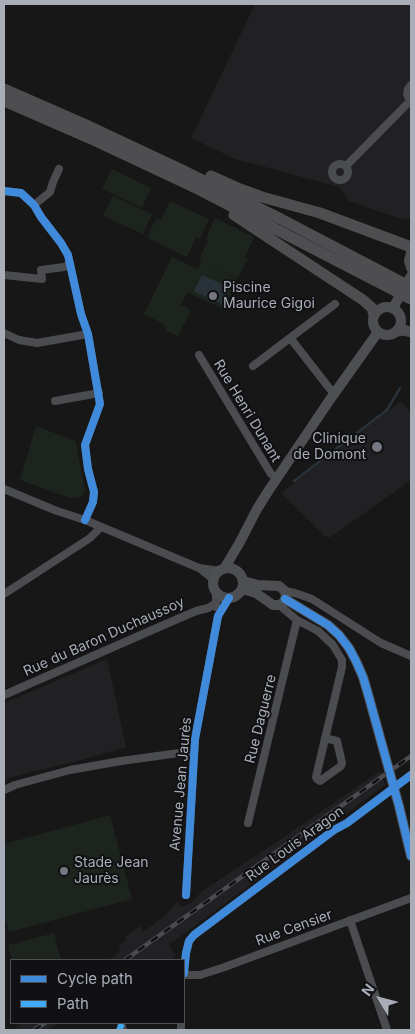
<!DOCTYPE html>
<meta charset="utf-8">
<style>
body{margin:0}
#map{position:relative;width:415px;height:1034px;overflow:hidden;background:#171717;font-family:Inter,sans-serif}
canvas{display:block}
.frame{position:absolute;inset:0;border:5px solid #a8adb8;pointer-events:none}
.legend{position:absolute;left:10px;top:959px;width:175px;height:65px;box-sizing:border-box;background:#111113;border:1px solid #4d4f55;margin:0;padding:6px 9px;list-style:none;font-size:15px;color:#a8adb8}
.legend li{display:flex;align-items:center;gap:10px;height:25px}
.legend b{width:25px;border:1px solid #4d4f55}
.north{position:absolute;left:355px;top:974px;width:50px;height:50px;-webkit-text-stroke:4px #111113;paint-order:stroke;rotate:307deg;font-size:14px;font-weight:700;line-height:20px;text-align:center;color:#a8adb8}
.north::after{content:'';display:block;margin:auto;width:18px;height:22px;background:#a8adb8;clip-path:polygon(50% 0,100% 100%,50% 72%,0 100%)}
</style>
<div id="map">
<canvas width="415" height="1034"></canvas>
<div class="frame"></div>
<ul class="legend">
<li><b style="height:6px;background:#408adc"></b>Cycle path</li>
<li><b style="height:6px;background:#3fa9f5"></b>Path</li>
</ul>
<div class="north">N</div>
</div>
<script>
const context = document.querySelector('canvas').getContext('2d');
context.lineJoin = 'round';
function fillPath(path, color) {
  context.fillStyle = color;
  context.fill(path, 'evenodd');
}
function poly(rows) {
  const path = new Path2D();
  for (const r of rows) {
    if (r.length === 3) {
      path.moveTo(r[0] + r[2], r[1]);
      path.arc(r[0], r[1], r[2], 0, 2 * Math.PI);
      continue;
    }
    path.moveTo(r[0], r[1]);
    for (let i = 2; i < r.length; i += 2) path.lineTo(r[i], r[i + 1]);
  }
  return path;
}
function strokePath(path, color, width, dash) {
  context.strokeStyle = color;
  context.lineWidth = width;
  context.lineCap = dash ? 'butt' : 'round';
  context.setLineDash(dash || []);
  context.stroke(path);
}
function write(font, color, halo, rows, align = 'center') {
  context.font = font + ' Inter,sans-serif';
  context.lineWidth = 4;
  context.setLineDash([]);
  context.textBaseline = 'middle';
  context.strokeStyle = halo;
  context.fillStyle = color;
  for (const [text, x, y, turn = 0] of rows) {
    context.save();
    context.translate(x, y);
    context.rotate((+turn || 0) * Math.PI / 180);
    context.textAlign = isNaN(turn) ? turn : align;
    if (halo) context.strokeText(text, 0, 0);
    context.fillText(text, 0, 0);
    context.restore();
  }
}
fillPath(poly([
 [255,4,409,4,411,5,411,217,404,220,349,201,339,187,235,159,191,138],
 [401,401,411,413,411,480,335,534,331,537,326,537,281,493],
 [107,659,126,747,74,762,64,764,12,777,4,781,4,703],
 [380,771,385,785,169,945,176,956,170,960,109,960,121,951,118,946,126,940,124,938,140,926,144,931,164,917,176,902,179,903,180,907,191,903,201,892,290,833],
 [23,1023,59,1023,48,1030,13,1030]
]), '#212123');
fillPath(poly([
 [112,169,151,188,142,208,102,189],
 [113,196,152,214,143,234,103,216],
 [170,201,209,219,200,239,196,237,187,257,147,238,156,218,161,220],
 [215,218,254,237,245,257,248,258,238,278,206,263,238,279,223,309,187,292,181,305,191,310,178,336,165,330,166,328,163,326,164,324,144,314,172,257,198,269,202,261,199,260,208,240,206,238],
 [36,426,76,441,85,491,81,497,70,498,20,480],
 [110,815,132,899,9,932,4,913,4,844],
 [54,933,61,960,12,960,8,945]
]), '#1d241e');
fillPath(poly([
 [202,275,229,287,222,304,194,291]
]), '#2a3239');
strokePath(poly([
 [294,481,387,410,400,388]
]), '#2a3239', 2.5);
strokePath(poly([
 [411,85,408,89,407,94,408,97,411,102],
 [340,172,8],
 [346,166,410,101],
 [4,191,21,193,34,205,41,217,61,243,68,255,81,314,88,334,100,404,85,445,88,469,94,492,93,502,85,520],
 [34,205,50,192,53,182,59,169],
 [4,275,42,279,41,270,64,267,70,264],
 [4,333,19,340,37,343,88,334],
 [291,339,330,389,335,393],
 [199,355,271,474,277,478],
 [253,366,335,304],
 [55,401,99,393],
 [4,489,57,511,85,520,199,568,220,571],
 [199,568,214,580],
 [285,591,295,593,312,599,381,643,411,656],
 [4,594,90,538,101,527],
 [279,605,297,620,318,631,333,645,342,660,342,667,316,777,317,779,320,781,341,766,342,763,337,741,325,738],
 [216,607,216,592],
 [4,695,166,624,196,611,208,608,215,604],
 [4,790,15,785,70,770,121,761,194,751],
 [248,823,297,620],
 [186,895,195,739,218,616,229,598],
 [350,920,387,1030],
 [184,973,186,953,189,941,194,935,334,830,347,823,411,775],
 [184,975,200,975,222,968,411,898],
 [121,1023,123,1030],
 [181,1030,181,1023]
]), '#4b4c50', 8);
strokePath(poly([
 [411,253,409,261,411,268],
 [387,321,14],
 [393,308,411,276],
 [228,583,15],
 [224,569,240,542,257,509,269,490,329,401,378,332],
 [242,589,256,593,273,605,279,605,283,603,286,597,285,591,279,586,258,585,243,581],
 [285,599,328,625,339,635,349,648,356,661,363,677,368,694,399,806,411,856]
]), '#4d4f52', 10);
strokePath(poly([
 [4,89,84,124,182,170,281,219,411,287],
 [4,101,98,142,198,189,411,299],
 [211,176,240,189,262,197,320,213,411,247],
 [234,215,363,300,372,308,374,315],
 [397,331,403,330,411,332]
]), '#4e4e51', 11);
const rail = poly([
 [125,960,411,756],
 [34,1030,45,1023]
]);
strokePath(rail, '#4b4c4f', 4.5);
strokePath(rail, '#111113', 2.5, [8]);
strokePath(poly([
 [119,1030,122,1024]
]), '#3fa9f5', 6, [12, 6]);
strokePath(poly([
 [4,191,21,193,34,205,41,217,61,243,68,255,81,314,88,334,100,404,85,445,88,469,94,492,93,502,85,520],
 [285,599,328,625,339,635,349,648,356,661,363,677,368,694,399,806,411,856],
 [186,895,195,739,218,616,229,598],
 [184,973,186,953,189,941,194,935,334,830,347,823,411,775]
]), '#408adc', 8);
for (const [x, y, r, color] of [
 [213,296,5,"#757880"],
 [377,447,6,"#757880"],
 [64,871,5,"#757880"]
]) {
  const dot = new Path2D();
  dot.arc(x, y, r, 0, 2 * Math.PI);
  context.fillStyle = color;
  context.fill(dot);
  strokePath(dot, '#111113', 2);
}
write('14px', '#a8adb8', '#111113', [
 ["Piscine",223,288],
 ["Maurice Gigoi",223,304],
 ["Clinique",366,439,"right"],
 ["de Domont",366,455,"right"],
 ["Stade Jean",74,863],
 ["Jaurès",74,879]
], 'left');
write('14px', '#a8adb8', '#111113', [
 ["Rue Henri Dunant",247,411,59],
 ["Rue du Baron Duchaussoy",104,637,-24],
 ["Rue Daguerre",261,719,-76],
 ["Avenue Jean Jaurès",181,784,-85],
 ["Rue Louis Aragon",295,844,-36],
 ["Rue Censier",294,928,-20]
]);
</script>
